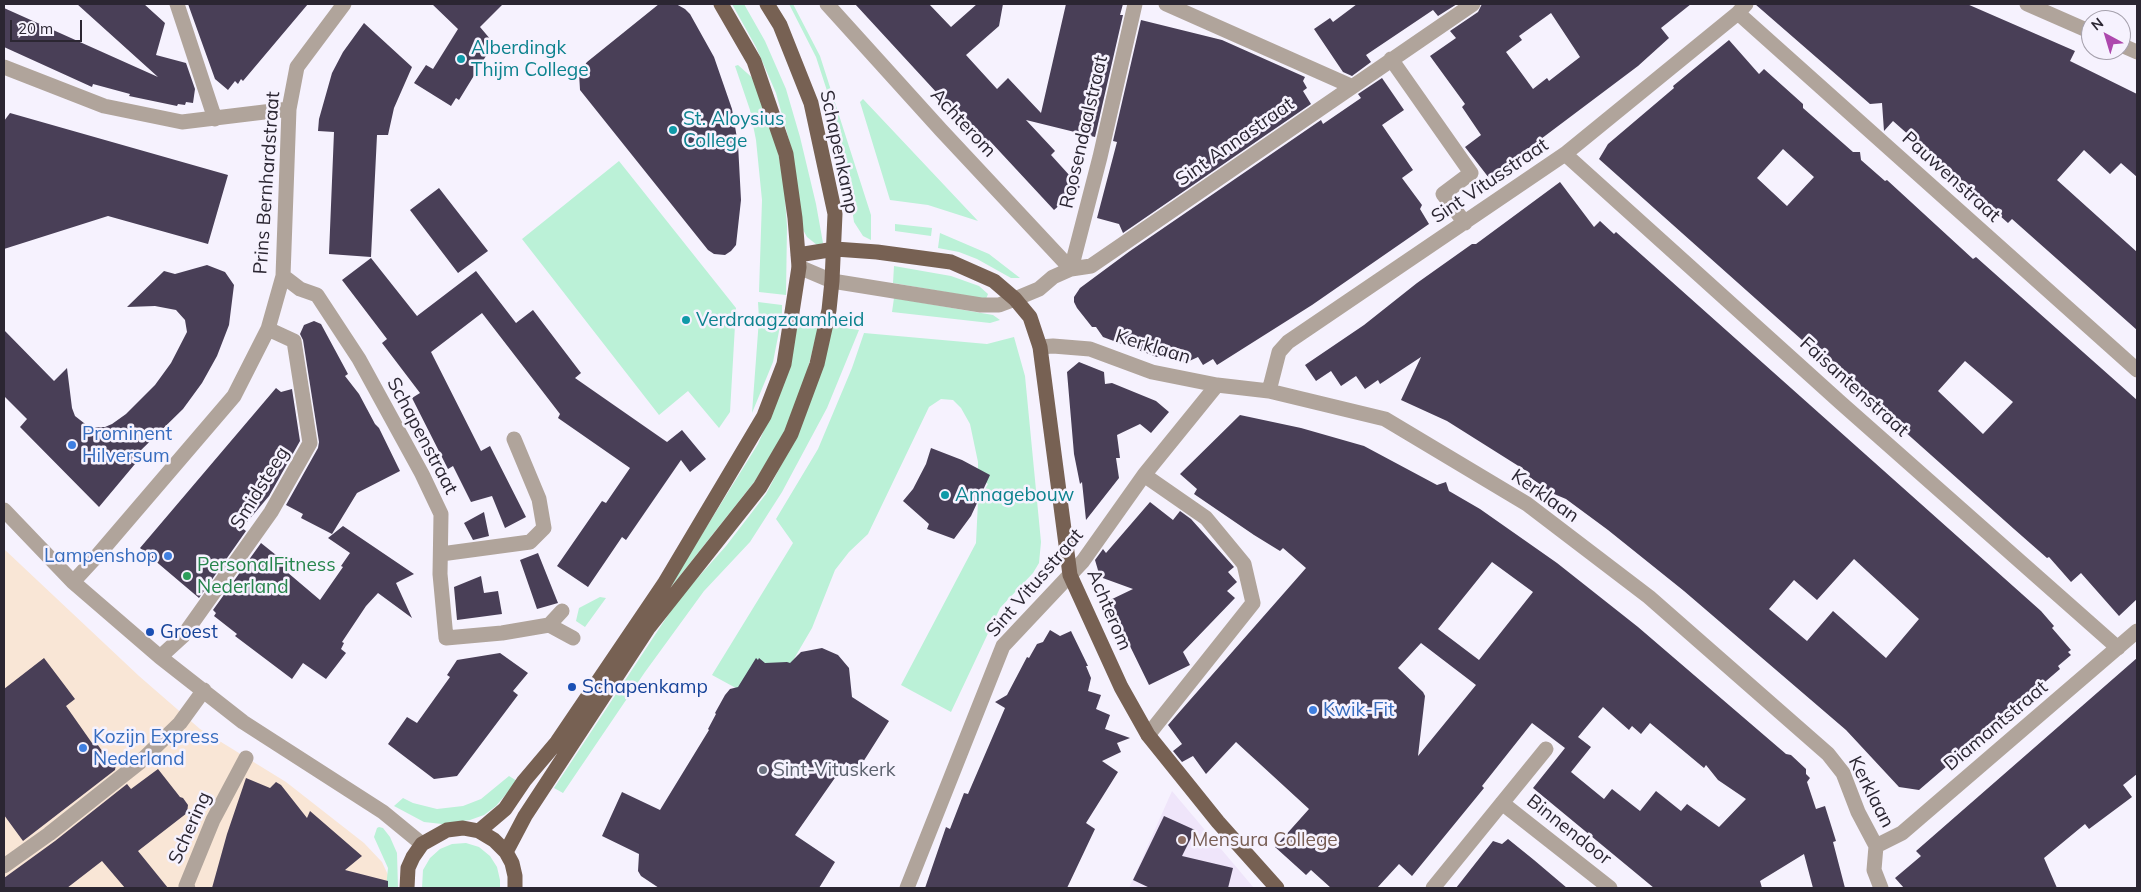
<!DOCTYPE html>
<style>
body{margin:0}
#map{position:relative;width:2141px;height:892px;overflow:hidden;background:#f6f2fe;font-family:Mulish,sans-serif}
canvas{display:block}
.frame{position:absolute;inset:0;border:5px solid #2b2632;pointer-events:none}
.north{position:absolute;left:2081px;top:10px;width:50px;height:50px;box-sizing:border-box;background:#f6f2fe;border:1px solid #a5a0ac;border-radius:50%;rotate:321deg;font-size:14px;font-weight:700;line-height:20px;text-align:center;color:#2b2632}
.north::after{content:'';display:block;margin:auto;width:18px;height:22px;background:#ad48ad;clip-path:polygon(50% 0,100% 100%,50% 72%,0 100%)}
.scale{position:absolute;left:10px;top:20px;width:72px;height:22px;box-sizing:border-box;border:2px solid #2b2632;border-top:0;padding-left:6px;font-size:15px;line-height:18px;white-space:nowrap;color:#2b2632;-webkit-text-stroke:4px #f6f2fe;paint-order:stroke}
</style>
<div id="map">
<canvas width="2141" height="892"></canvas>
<div class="frame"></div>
<div class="north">N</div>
<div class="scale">20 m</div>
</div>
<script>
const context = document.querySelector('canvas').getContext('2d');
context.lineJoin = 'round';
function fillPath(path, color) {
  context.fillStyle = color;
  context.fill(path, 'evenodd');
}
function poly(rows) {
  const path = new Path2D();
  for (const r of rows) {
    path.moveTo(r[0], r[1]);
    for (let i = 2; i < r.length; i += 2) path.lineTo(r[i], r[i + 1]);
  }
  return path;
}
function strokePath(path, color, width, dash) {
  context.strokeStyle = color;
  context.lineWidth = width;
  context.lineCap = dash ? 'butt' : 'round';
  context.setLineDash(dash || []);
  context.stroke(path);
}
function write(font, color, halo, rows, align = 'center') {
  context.font = font + ' Mulish,sans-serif';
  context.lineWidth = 5;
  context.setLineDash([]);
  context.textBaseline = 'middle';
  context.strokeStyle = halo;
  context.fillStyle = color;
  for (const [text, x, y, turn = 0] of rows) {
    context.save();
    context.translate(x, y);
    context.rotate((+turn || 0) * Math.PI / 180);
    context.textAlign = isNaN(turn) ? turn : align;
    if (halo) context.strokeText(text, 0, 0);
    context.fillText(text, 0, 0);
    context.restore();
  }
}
fillPath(poly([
 [4,549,139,676,200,729,286,782,364,843,382,862,394,888,4,888]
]), '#f9e6d6');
fillPath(poly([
 [1172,791,1254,888,1129,888]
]), '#efe5fa');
fillPath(poly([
 [732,4,744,4,765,41,786,89,800,137,816,204,823,243,817,245,807,237,802,228,800,204,789,140,776,93,756,47],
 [789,4,793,4,820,56,871,215,871,240,863,236,854,222,842,145,831,103,816,57],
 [738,65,756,81,776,141,784,185,787,226,786,295,759,292,762,200,756,140,750,110,735,66],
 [863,99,978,221,928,205,890,200,860,102],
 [619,161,736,308,730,412,719,428,688,391,659,415,522,239],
 [895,224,932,228,931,236,895,231],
 [940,233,989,254,1020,278,1011,278,977,259,959,252,938,248],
 [894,266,951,276,979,286,988,294,986,299,893,283],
 [894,298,993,315,1000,320,990,323,892,312],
 [758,302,782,305,782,316,773,362,752,413,759,319],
 [798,321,819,325,804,383,784,433,755,481,663,597,758,444,782,389],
 [832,326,859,330,827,408,782,492,750,542,704,591,645,672,563,793,554,788,678,600,726,546,766,494,796,437],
 [864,333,987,344,1014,337,1025,376,1041,542,1039,563,1033,573,1000,608,951,712,901,685,976,543,978,501,988,484,978,478,978,462,970,424,961,408,953,400,941,399,929,407,868,534,849,552,835,570,812,628,767,705,712,675,793,543,776,519,818,449,852,368],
 [600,597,606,598,585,627,576,621,579,608],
 [509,776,517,781,496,806,484,815,470,820,442,824,424,822,394,806,403,798,413,803,437,809,463,806,481,799],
 [379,827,383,828,390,837,397,853,398,888,386,888,388,868,374,837,377,828],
 [466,843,479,847,490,856,497,867,500,880,500,888,422,888,423,870,430,858,440,849,452,844]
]), '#bbf1d7');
fillPath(poly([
 [77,4,144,4,165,23,156,55,186,63,195,89,193,103,186,102,185,105,178,104,177,106,129,96,130,94,93,84,92,87,4,47,4,8,158,77],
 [188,4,308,4,243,81,241,79,238,84,235,81,228,90,215,79],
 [432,4,503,4,480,27,491,40,486,49,489,51,459,100,456,98,451,106,414,83,426,65,433,69,458,29],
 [659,4,676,4,685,9,690,14,714,57,732,109,738,144,741,200,736,245,731,251,725,255,714,254,708,250,580,90,579,73,587,62],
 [855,4,929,4,951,27,977,4,1003,4,999,26,966,55,997,89,1008,78,1041,113,1066,4,1123,4,1120,15,1123,15,1095,137,1026,120,1055,151,1051,155,1080,187,1054,210,989,140,986,143,951,104,949,106],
 [1357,4,1457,4,1438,16,1433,10,1366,55,1371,62,1352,76,1343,72,1314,29,1330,18,1333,22],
 [1482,4,1691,4,1661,28,1669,38,1638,66,1489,178,1465,147,1481,135,1462,107,1465,104,1430,56,1456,38,1450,31,1478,12],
 [1551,13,1580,57,1549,81,1547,78,1533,89,1506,52,1522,40,1519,36],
 [1755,4,1967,4,2075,51,2070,61,2137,94,2137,177,2121,163,2110,174,2084,150,2057,180,2137,252,2137,330,2012,219,2008,223,1893,121,1884,131,1882,103,1870,104],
 [1141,20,1222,40,1305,77,1303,81,1307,88,1303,91,1311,104,1123,233,1119,224,1097,218,1117,142,1113,141],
 [364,23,412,67,394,108,388,135,377,135,371,257,329,254,334,132,318,131,319,119,332,73,343,52],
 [1729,40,1759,74,1764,69,1803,104,1803,108,1853,152,1860,152,1861,160,1885,181,1887,180,1973,259,1976,257,2137,400,2137,599,2119,616,2081,573,2071,582,2049,557,2047,558,2014,529,1599,159,1608,144,1674,88,1673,86],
 [1783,149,1814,177,1787,206,1757,178],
 [1965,361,2013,402,1983,434,1938,391],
 [1382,78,1404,110,1382,125,1413,170,1402,178,1422,205,1420,209,1429,224,1312,305,1217,365,1213,359,1203,365,1198,357,1185,363,1163,354,1157,357,1103,337,1096,327,1092,327,1077,308,1074,302,1074,297,1080,288,1130,251,1321,120,1323,124,1361,98,1358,94],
 [10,113,228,175,208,244,108,216,4,249,4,121],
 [1560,182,1594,227,1600,221,1614,234,1616,232,2041,611,2054,626,2052,628,2071,650,2068,652,2071,655,2058,666,2060,669,1919,790,1899,787,1846,730,1684,591,1608,530,1566,499,1554,494,1528,476,1528,472,1447,421,1401,400,1421,357,1380,384,1378,380,1365,389,1356,376,1341,386,1331,371,1316,381,1305,365,1364,325,1417,283,1472,244,1476,244],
 [1854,559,1919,619,1886,658,1833,611,1807,641,1769,609,1794,580,1817,600],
 [439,188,488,251,458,273,410,210],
 [371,258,417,316,476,271,516,323,533,310,581,373,575,378,667,442,682,430,706,459,690,472,681,460,626,540,622,537,588,587,557,566,602,501,606,503,630,468,558,418,560,414,482,313,431,352,481,451,490,446,526,517,505,528,492,496,471,502,453,466,448,469,412,398,420,393,382,343,387,339,342,280],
 [207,265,225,272,234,285,229,325,217,356,202,383,183,409,136,455,140,458,99,507,20,427,27,419,4,396,4,330,54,381,67,368,72,408,75,416,89,427,105,427,112,424,126,414,155,385,171,363,187,332,185,320,176,310,155,306,127,307,164,271,175,274],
 [314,321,321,324,348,374,345,376,359,394,375,424,379,428,400,471,357,493,332,534,301,518,303,514,286,505,318,448,319,442,303,340,300,334,304,325],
 [1079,362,1104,372,1105,384,1112,383,1156,401,1169,412,1151,433,1140,424,1117,435,1120,458,1116,458,1119,478,1086,520,1082,482,1080,484,1074,454,1067,372],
 [276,388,281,392,292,389,300,441,269,496,242,528,246,531,199,598,140,548],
 [1240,415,1301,428,1364,446,1437,485,1446,482,1449,491,1480,509,1557,563,1638,627,1786,754,1791,755,1806,769,1806,774,1810,778,1807,782,1816,809,1825,806,1836,841,1833,842,1845,888,1813,888,1804,854,1760,881,1762,888,1654,888,1533,788,1565,748,1532,723,1482,786,1484,788,1412,876,1399,864,1377,888,1331,888,1311,870,1306,875,1275,847,1309,809,1236,742,1206,774,1193,756,1182,762,1173,751,1182,744,1168,725,1306,568,1283,548,1280,551,1254,535,1194,494,1197,489,1180,474],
 [1492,562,1533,592,1479,660,1438,629],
 [1421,643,1476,685,1418,756,1425,696,1423,692,1398,668],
 [1603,707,1629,730,1632,726,1641,734,1650,723,1704,768,1706,765,1718,780,1746,799,1719,827,1687,804,1681,811,1656,791,1640,811,1612,789,1604,799,1571,772,1591,747,1578,737],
 [931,448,962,460,990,475,971,516,954,539,927,529,929,524,903,501,913,489,926,464],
 [1150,502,1173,520,1180,511,1191,519,1234,567,1228,572,1237,582,1227,591,1235,598,1183,652,1190,665,1149,685,1108,601,1133,589,1100,577,1095,560,1103,549,1106,553],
 [484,512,489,536,473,540,464,523],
 [343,526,414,574,396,583,412,618,378,593,366,606,342,642,344,643,341,649,346,653,326,679,303,663,292,679,235,636,237,634,214,616,216,613,213,610,261,543,291,567,287,572,320,600,343,567,341,566,350,553,328,538],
 [538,553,558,603,537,609,520,560],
 [481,576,484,593,498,591,502,614,457,620,454,587],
 [1050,630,1060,636,1071,631,1088,666,1086,666,1091,678,1088,691,1101,695,1096,709,1110,715,1105,729,1130,738,1117,743,1121,752,1102,761,1118,772,1086,823,1095,829,1067,888,925,888,946,827,950,829,964,793,968,794,1005,708,995,702,1007,695,1027,657,1029,658,1037,644,1043,642],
 [822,648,838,655,849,668,852,697,889,721,858,770,846,762,795,835,835,862,819,888,659,888,641,876,638,871,639,854,602,836,622,792,660,810,709,730,708,729,716,714,715,713,725,695,730,689,738,687,756,658,758,660,759,658,765,663,787,662,790,663,801,652],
 [500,653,528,673,513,691,518,695,457,776,434,779,388,744,407,717,417,723,450,677,447,675,457,660],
 [44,658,75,699,66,706,92,743,95,741,105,755,117,758,115,770,23,841,4,815,4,689],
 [2137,658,2137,774,2123,785,2132,797,2089,829,2085,824,2044,858,2057,888,1904,888,1895,878,1921,856,1916,851],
 [158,769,180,797,183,798,188,805,187,813,138,851,168,888,125,888,102,861,67,888,4,888,4,878,55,841,127,784,131,789],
 [246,778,270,788,276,782,281,785,307,818,310,811,362,856,345,870,388,881,388,888,212,888,227,834],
 [1164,816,1195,830,1182,856,1233,868,1228,888,1150,888,1133,880],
 [1508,839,1534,860,1567,888,1456,888,1493,841,1502,844]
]), '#493f57');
strokePath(poly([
 [177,4,215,119],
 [827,4,941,130,1071,269],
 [1166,4,1351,86],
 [2027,4,2091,32],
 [1738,13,2137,370],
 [2121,45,2137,52],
 [1391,59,1471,173,1443,194,1465,223],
 [4,67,104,106,182,122,289,109],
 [1565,154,1841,403,2118,648],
 [799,267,832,281,981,305,999,305,1015,299,1039,289,1053,277,1071,269,1091,266,1473,4],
 [1071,269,1100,157,1135,4],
 [283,276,300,289,317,295,359,359,422,474,441,514,440,574,446,638,502,633,549,625,573,638],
 [1040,347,1053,346,1090,349,1152,372,1217,385,1269,391,1385,419,1527,504,1649,597,1828,754,1843,773,1858,812,1876,846,1874,870,1881,888],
 [1269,391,1279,352,1288,342,1565,154,1738,13,1746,4],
 [1144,475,1206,518,1244,564,1253,603,1148,735],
 [4,510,73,582,160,657,243,722,383,812,422,844],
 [441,554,530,542,544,528,539,499,514,439],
 [73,582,97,556,234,396,268,329,283,276,289,109,297,67,344,4],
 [549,625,562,611],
 [160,657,183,636,271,512,310,443,294,341,268,329],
 [1502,803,1610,888],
 [1876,846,1902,833,2137,631],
 [4,866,49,834,140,762,180,723,204,690],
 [188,888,186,886,213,820,246,758],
 [907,888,1003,646,1083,561,1144,475,1217,385],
 [1433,888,1546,749]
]), '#b0a49b', 15);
strokePath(poly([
 [798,255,835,249,877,252,951,262,994,281,1015,299,1030,317,1040,347,1070,575,1121,687,1148,735,1218,822,1277,888],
 [479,831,505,809,524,781,557,742,664,584,764,416,784,364,799,267,795,218,786,154,754,61,721,4],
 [506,852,525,816,649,627,760,487,791,434,817,364,829,310,832,281,835,214,811,103,780,25,767,4],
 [407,888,408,868,413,857,422,844,447,830,463,828,479,831,494,840,506,852,512,863,515,876,515,888]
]), '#776153', 15);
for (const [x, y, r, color] of [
 [461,59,5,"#0f9aa8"],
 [673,130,5,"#0f9aa8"],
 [686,320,5,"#0f9aa8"],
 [72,445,5,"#3f7fe0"],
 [945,495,5,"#0f9aa8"],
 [168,556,5,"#3f7fe0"],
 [187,576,5,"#2e9e5b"],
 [150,632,5,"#1a4fb4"],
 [572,687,5,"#1a4fb4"],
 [1313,710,5,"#3f7fe0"],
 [83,748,5,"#3f7fe0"],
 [763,770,5,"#6b7280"],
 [1182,840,5,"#8d6e63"]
]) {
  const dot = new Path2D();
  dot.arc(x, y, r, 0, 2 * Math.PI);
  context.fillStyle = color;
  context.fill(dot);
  strokePath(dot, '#f6f2fe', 2);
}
write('19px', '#0d838f', '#f6f2fe', [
 ["Alberdingk",471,48],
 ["Thijm College",471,70],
 ["St. Aloysius",683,119],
 ["College",683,141],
 ["Verdraagzaamheid",696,320],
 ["Annagebouw",955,495]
], 'left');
write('19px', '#2b2632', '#f6f2fe', [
 ["Achterom",963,123,47],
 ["Roosendaalstraat",1084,132,-77],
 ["Sint Annastraat",1235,142,-35],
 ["Schapenkamp",839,152,78],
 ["Pauwenstraat",1951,177,42],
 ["Sint Vitusstraat",1490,181,-34],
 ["Prins Bernhardstraat",267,183,-86],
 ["Kerklaan",1153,347,17],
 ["Faisantenstraat",1854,387,42],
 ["Schapenstraat",422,436,62],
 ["Smidsteeg",260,488,-58],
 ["Kerklaan",1545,496,35],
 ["Sint Vitusstraat",1035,583,-49],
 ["Achterom",1109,610,67],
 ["Diamantstraat",1996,726,-40],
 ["Kerklaan",1871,792,63],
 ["Schering",190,828,-66],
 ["Binnendoor",1569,830,38]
]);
write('19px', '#366cbe', '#f6f2fe', [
 ["Prominent",82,434],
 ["Hilversum",82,456],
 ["Lampenshop",158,556,"right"],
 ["Kwik-Fit",1323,710],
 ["Kozijn Express",93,737],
 ["Nederland",93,759]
], 'left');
write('19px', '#27864d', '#f6f2fe', [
 ["PersonalFitness",197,565],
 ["Nederland",197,587]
], 'left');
write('19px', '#164399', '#f6f2fe', [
 ["Groest",160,632],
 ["Schapenkamp",582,687]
], 'left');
write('19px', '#5b616d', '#f6f2fe', [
 ["Sint-Vituskerk",773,770]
], 'left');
write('19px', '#785e54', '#f6f2fe', [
 ["Mensura College",1192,840]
], 'left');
</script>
